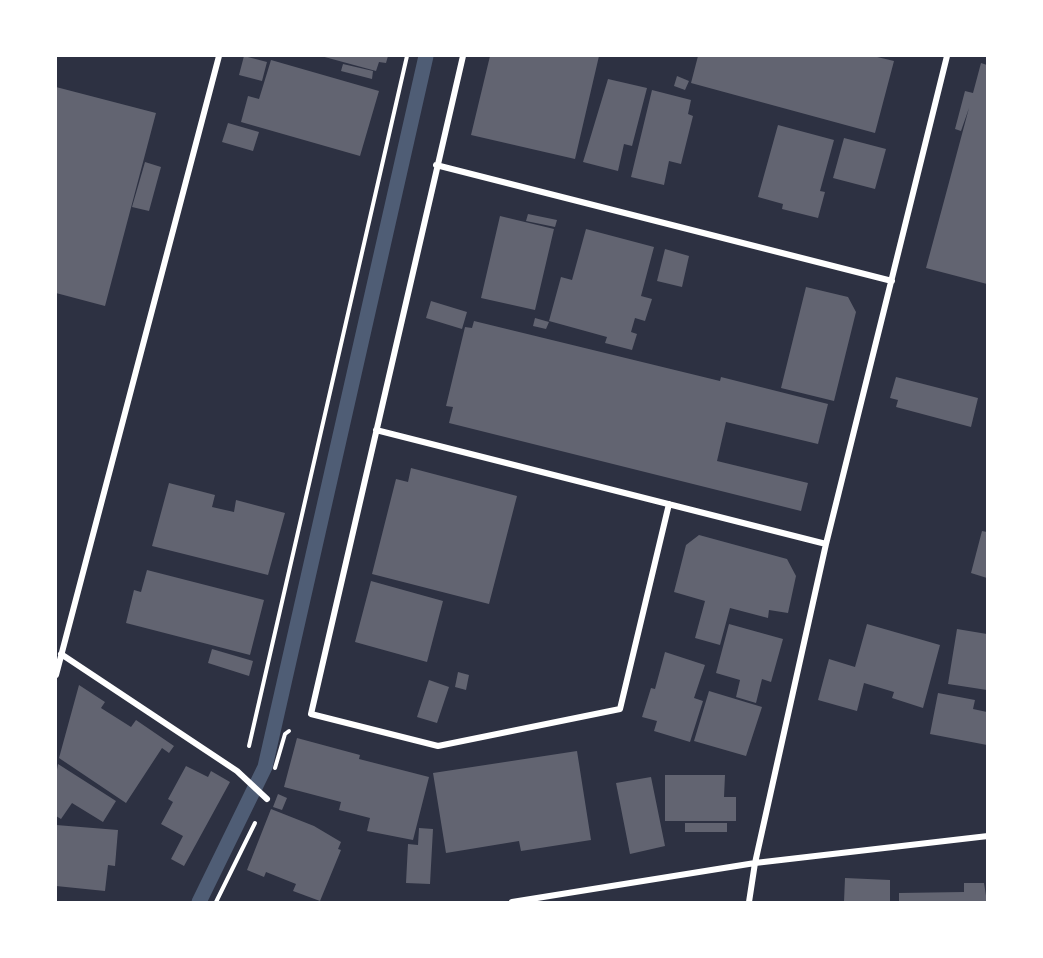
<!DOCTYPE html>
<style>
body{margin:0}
#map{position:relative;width:1043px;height:958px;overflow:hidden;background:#2d3142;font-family:"Roboto Serif",serif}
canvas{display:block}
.frame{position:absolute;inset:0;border:57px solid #fff;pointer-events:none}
</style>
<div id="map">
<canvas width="1043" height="958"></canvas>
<div class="frame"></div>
</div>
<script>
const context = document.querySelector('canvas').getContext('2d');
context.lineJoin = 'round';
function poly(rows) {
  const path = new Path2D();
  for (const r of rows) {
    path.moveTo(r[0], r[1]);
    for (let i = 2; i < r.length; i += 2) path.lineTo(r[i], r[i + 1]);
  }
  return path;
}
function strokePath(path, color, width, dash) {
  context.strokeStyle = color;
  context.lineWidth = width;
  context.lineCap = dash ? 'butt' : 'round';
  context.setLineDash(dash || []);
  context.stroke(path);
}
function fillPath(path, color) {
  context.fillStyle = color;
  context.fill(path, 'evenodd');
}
strokePath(poly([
 [199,902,265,767,426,56]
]), '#4f5d75', 15);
fillPath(poly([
 [244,56,267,62,262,81,239,75],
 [321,56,388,56,386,63,379,62,376,71],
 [490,56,599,56,575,159,471,135],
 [698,56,873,56,894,61,875,133,691,83],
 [271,60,379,91,360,156,241,122,248,96,259,99],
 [981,63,987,65,987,284,926,268,969,108,961,131,955,129,965,91,973,93],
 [343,64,373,71,372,79,341,71],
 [677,76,689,81,685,90,674,86],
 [608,79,647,88,632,146,624,144,618,171,583,162],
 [56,87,156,113,105,306,56,293],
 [652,90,691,100,688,114,693,116,681,164,669,161,664,185,631,177],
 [228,123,259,132,253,151,222,142],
 [778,125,834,140,820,191,825,192,818,218,782,209,783,204,758,197],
 [844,138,886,149,875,189,833,178],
 [145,162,161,167,149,211,132,207],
 [528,214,557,220,555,227,526,221],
 [500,216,554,229,535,310,481,298],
 [586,229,654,247,641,296,652,299,645,321,635,318,631,332,637,334,632,350,605,343,607,337,549,321,561,277,572,280],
 [665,249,689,256,682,287,657,281],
 [806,287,848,297,856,312,834,401,781,388],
 [431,301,467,312,462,329,426,318],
 [535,318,549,322,546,329,533,326],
 [474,321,720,381,721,377,828,404,818,444,726,422,717,461,808,483,801,511,449,423,453,407,446,406,465,327,472,328],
 [896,377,978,398,971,427,896,407,898,400,890,398],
 [411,468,517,496,489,604,372,574,396,479,408,482],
 [169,483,215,495,212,507,234,512,236,500,285,513,268,575,152,546],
 [982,531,987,532,987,578,971,573],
 [699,535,787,559,796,576,788,613,769,610,768,618,730,608,720,645,695,638,705,601,674,592,686,545],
 [147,570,264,600,250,655,126,623,134,590,141,592],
 [371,581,443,601,427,662,355,642],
 [729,624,783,639,771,682,762,679,756,703,736,697,740,680,716,673],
 [867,624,940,645,923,708,892,698,894,692,864,683,857,711,818,700,829,659,855,667],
 [957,629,987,634,987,690,948,684],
 [212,649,253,661,249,676,208,663],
 [665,652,705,665,694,698,703,701,690,742,654,731,657,721,642,717,651,688,655,689],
 [458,672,469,675,466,690,455,687],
 [429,680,449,687,437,723,417,717],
 [79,685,105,702,101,708,131,727,136,720,174,746,169,753,162,748,126,803,59,758],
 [709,691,762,707,746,756,694,741],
 [938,693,975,700,973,709,987,712,987,745,930,734],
 [297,738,360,755,359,759,429,777,413,840,367,831,370,818,339,810,341,802,284,787],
 [577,751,591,840,521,851,519,841,446,853,433,773],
 [58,764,116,801,103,822,72,803,61,819,56,816,56,775],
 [186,766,208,777,211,771,230,782,184,866,171,859,183,836,161,824,173,802,168,799],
 [665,775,725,775,724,797,736,797,736,821,665,821],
 [651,777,665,846,630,854,616,783],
 [278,794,287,798,282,810,273,807],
 [271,809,314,826,341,842,338,849,341,850,320,901,293,891,296,884,266,872,264,877,247,870],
 [685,823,727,823,727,832,685,832],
 [56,825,118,830,115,866,108,865,105,891,56,886],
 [419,828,433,829,430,884,406,883,408,844,418,845],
 [845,878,890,880,890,902,844,902],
 [964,883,984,883,987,902,899,902,899,893,964,892]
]), '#626471');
strokePath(poly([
 [249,746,407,56],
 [275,768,285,734,289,731],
 [216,902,255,823]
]), '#fff', 4);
strokePath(poly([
 [463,56,311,714,438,746,620,709,669,504],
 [436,165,892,281],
 [376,430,826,544],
 [61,654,237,771,267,799],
 [56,675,219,56],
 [512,902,755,863,988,836],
 [749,902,755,863,826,544,947,56]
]), '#fff', 6);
</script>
